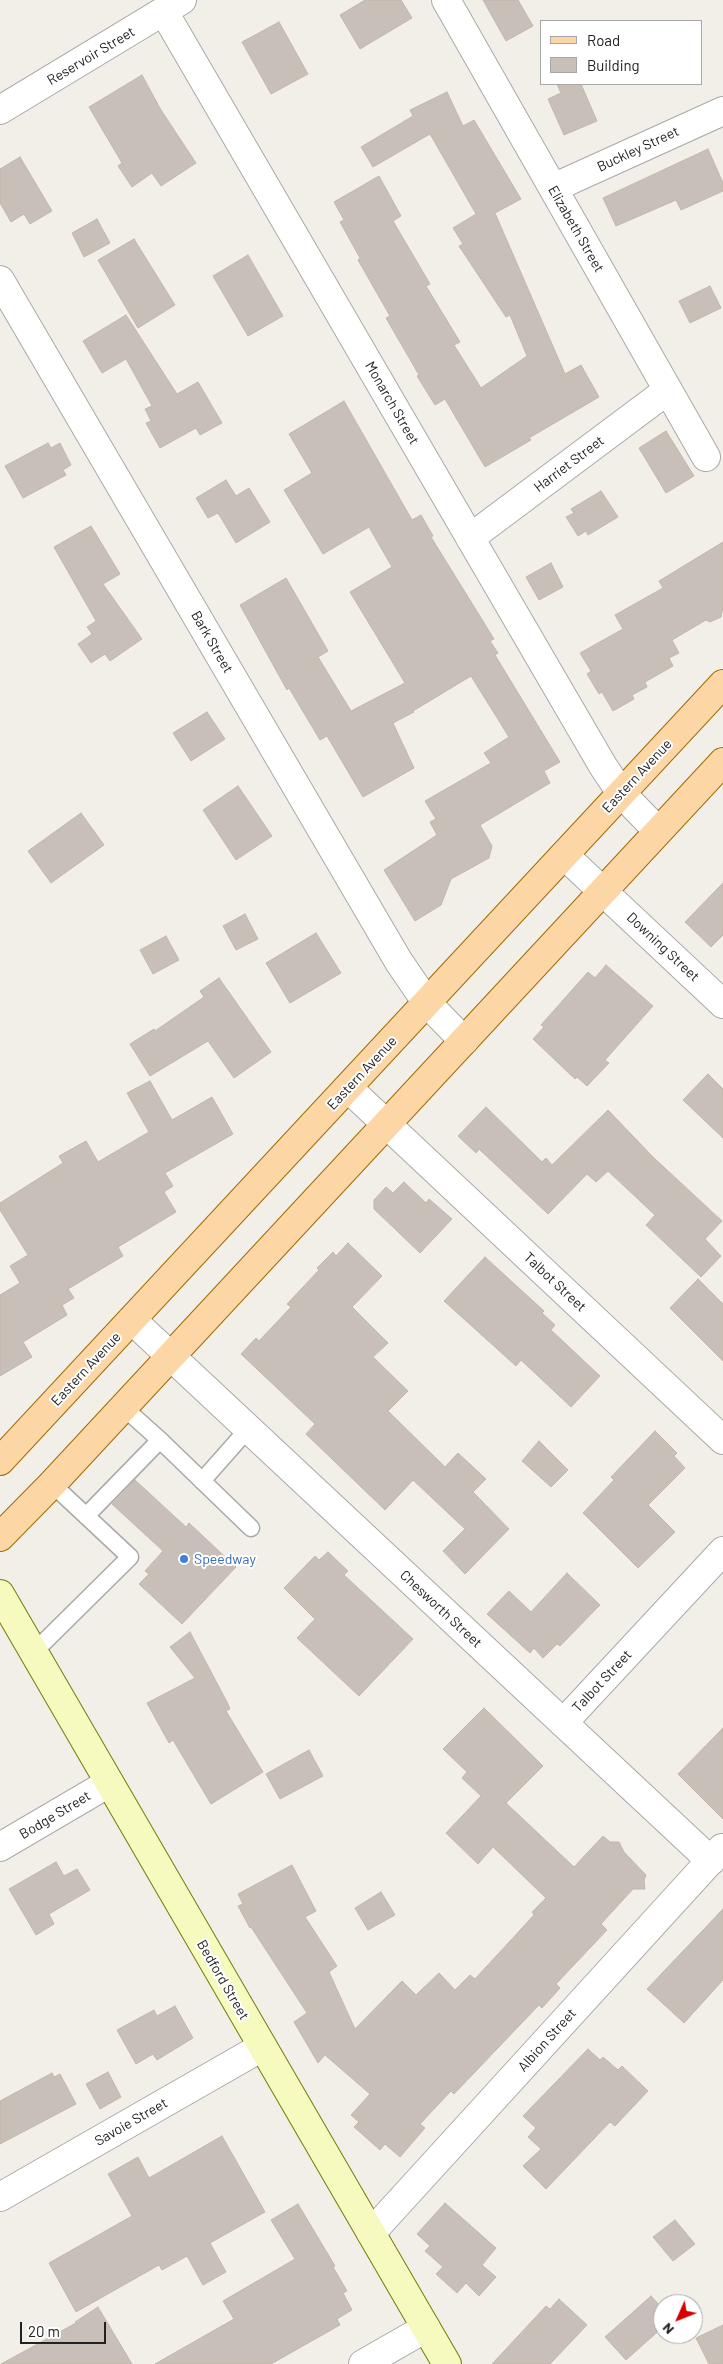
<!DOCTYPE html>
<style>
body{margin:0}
#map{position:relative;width:723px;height:2364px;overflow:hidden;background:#f2efe9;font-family:Barlow,sans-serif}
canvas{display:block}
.legend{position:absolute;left:540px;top:20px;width:162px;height:65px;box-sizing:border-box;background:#fff;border:1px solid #a7a7a7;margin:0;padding:6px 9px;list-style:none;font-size:15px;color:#222}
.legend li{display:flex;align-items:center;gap:10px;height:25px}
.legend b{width:25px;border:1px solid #a7a7a7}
.north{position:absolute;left:653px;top:2294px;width:50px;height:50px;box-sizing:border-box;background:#fff;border:1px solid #a7a7a7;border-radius:50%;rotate:226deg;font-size:14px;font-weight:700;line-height:20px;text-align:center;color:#222}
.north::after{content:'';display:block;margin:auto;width:18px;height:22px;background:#d40000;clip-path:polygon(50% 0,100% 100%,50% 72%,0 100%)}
.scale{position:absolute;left:20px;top:2322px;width:86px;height:22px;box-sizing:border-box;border:2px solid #222;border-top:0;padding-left:6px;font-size:15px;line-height:18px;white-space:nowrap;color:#222;-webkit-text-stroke:4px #fff;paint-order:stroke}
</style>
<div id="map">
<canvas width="723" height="2364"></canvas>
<ul class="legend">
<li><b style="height:6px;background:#fcd6a4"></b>Road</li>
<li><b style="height:14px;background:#c7bfb8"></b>Building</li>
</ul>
<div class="north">N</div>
<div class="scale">20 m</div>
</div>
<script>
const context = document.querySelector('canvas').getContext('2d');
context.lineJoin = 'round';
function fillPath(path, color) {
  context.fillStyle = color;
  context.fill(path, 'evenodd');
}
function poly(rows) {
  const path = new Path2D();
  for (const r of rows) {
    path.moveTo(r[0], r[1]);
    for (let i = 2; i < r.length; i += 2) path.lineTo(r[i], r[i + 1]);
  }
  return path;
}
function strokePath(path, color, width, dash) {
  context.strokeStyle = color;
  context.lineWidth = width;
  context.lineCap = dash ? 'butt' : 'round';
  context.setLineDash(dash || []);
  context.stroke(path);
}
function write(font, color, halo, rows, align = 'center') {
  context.font = font + ' Barlow,sans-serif';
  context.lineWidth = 4;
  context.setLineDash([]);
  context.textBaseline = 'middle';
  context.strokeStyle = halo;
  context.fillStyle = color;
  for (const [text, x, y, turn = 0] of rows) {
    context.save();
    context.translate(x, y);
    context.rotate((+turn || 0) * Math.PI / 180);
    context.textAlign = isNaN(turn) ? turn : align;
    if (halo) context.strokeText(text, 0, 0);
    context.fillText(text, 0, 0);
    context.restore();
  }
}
const building = poly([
 [365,0,401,0,412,18,360,49,340,15,365,0],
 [483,0,518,0,533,26,506,41,483,0],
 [279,22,308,74,271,94,242,42,279,22],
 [142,75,161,110,196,163,161,186,152,173,132,187,118,166,122,163,89,107,142,75],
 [557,84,581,84,597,121,564,135,548,99,561,93,557,84],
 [447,92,463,126,474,120,521,199,495,213,565,374,581,365,599,397,529,438,531,440,485,467,445,399,435,405,417,376,419,375,386,318,390,316,358,260,360,258,340,222,344,220,334,202,379,176,401,216,393,221,430,284,426,286,460,342,454,345,481,388,527,356,510,315,506,317,459,246,463,244,453,228,476,214,430,134,373,167,361,147,413,116,410,110,447,92],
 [708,149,723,183,723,191,681,210,676,200,616,226,603,198,708,149],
 [20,157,52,211,30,224,24,214,11,222,0,203,0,169,20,157],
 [97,219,110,243,84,257,72,233,97,219],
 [134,239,175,305,138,328,98,260,134,239],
 [248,255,283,316,248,336,213,276,248,255],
 [710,286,721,308,690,323,679,301,710,286],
 [126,315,177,394,198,382,222,423,200,435,196,428,160,448,146,423,151,421,145,409,152,406,126,359,102,373,83,341,126,315],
 [344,401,412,520,421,515,433,536,431,537,494,639,490,641,498,653,495,655,560,762,544,771,550,783,480,825,492,846,489,858,451,879,441,905,415,921,384,870,437,835,430,822,436,819,425,801,491,763,484,753,509,737,471,676,413,711,414,712,393,723,414,768,363,797,327,736,320,740,289,688,287,690,240,605,286,578,328,651,318,657,351,711,405,683,350,592,392,567,369,527,323,554,284,490,312,473,289,434,344,401],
 [666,431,694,476,666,493,639,448,666,431],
 [48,443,51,448,60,443,71,465,63,470,66,475,23,498,5,466,48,443],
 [226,480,236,496,249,488,270,522,236,543,218,513,208,518,196,498,226,480],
 [601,491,618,517,588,535,586,531,578,536,566,517,574,513,571,509,601,491],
 [91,526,120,574,103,584,142,639,110,661,105,654,91,663,78,644,92,634,87,627,96,621,54,547,91,526],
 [723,542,723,607,721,617,710,622,706,620,672,640,679,653,669,658,673,666,645,682,647,687,632,695,634,699,613,711,602,692,599,694,587,674,591,671,580,653,623,629,615,615,663,588,659,581,723,542],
 [551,563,563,587,539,600,526,577,551,563],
 [207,712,225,739,191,761,173,733,207,712],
 [238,786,272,836,236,860,203,810,238,786],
 [81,813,104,845,51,883,28,851,81,813],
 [723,883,723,935,711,947,685,922,723,883],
 [245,914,258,939,236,950,223,926,245,914],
 [316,933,341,973,290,1003,266,963,316,933],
 [166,936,179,960,153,974,140,950,166,936],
 [606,965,653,1006,605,1060,609,1063,587,1086,577,1077,575,1079,533,1039,544,1027,541,1025,588,972,595,978,606,965],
 [219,978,271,1052,234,1078,208,1041,150,1076,130,1044,154,1029,155,1031,204,997,200,991,219,978],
 [708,1074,723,1089,723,1138,683,1100,708,1074],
 [150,1081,172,1120,212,1097,233,1134,165,1173,173,1186,164,1192,176,1212,118,1247,123,1256,68,1289,74,1298,62,1305,67,1315,23,1342,32,1357,0,1376,0,1295,20,1283,10,1266,28,1255,0,1210,0,1203,63,1163,59,1156,86,1141,98,1162,149,1132,127,1093,150,1081],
 [486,1107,542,1162,546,1158,552,1165,608,1110,653,1157,722,1221,705,1239,721,1256,701,1277,646,1225,655,1215,608,1171,596,1182,587,1174,548,1214,479,1149,476,1153,458,1136,486,1107],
 [404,1182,426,1203,429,1199,452,1219,420,1253,374,1209,374,1200,386,1187,393,1193,404,1182],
 [348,1243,382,1276,352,1307,388,1343,373,1357,408,1391,388,1411,445,1467,458,1453,486,1479,473,1492,509,1529,465,1574,443,1551,465,1529,413,1480,385,1510,306,1434,315,1424,241,1354,256,1338,259,1341,291,1307,287,1304,319,1270,317,1268,333,1252,336,1256,348,1243],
 [485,1257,544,1311,542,1313,555,1325,551,1330,600,1376,571,1407,521,1360,516,1366,444,1301,485,1257],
 [698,1279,723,1304,723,1361,670,1308,698,1279],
 [655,1431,677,1453,674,1456,685,1468,648,1505,675,1532,638,1568,583,1513,614,1480,611,1477,655,1431],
 [539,1441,568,1470,551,1487,522,1461,539,1441],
 [135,1480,186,1527,189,1523,236,1567,182,1624,139,1584,149,1574,145,1571,163,1551,112,1504,135,1480],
 [328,1552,348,1571,344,1575,413,1639,359,1696,297,1638,315,1619,284,1588,315,1556,319,1560,328,1552],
 [567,1573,600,1605,560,1646,557,1644,543,1658,534,1648,530,1653,487,1614,509,1591,531,1612,567,1573],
 [190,1632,228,1704,230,1709,226,1711,263,1772,211,1804,173,1740,169,1743,147,1703,195,1678,170,1647,190,1632],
 [484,1708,543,1766,506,1803,574,1867,603,1836,610,1842,619,1842,624,1852,646,1875,644,1880,645,1889,633,1889,601,1924,607,1930,556,1984,560,1988,542,2008,539,2005,454,2094,451,2091,420,2124,425,2128,400,2157,385,2144,380,2150,354,2127,359,2122,351,2115,370,2094,325,2055,318,2063,294,2022,307,2013,251,1927,250,1928,238,1906,243,1904,238,1894,292,1865,316,1911,305,1917,337,1966,329,1972,355,2029,402,1981,416,1995,439,1973,455,1990,470,1975,475,1979,534,1915,532,1912,546,1898,493,1847,478,1864,446,1833,481,1796,462,1778,467,1772,443,1749,484,1708],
 [723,1728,723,1819,678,1774,723,1728],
 [309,1750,323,1776,280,1799,266,1774,309,1750],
 [56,1862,64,1876,77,1869,90,1890,49,1914,54,1924,36,1935,9,1889,56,1862],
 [381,1892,395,1915,368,1930,355,1908,381,1892],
 [723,1909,723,1980,684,2023,647,1989,723,1909],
 [175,2006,193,2038,157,2060,153,2054,136,2064,117,2030,154,2010,157,2016,175,2006],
 [588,2049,600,2060,603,2057,618,2070,622,2066,648,2091,615,2126,610,2122,546,2189,523,2166,541,2149,528,2137,536,2128,523,2116,588,2049],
 [108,2072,121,2097,100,2109,86,2084,108,2072],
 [52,2073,54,2077,60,2074,76,2104,0,2144,0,2101,52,2073],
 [222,2136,265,2212,210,2243,226,2272,203,2285,187,2256,162,2270,159,2265,76,2312,49,2263,132,2216,108,2174,138,2157,149,2178,222,2136],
 [445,2203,496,2248,482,2265,496,2277,479,2296,466,2283,457,2293,436,2274,443,2267,425,2251,430,2246,417,2234,445,2203],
 [298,2204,335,2266,333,2267,347,2291,343,2293,352,2310,337,2319,340,2325,271,2364,155,2364,234,2319,223,2301,295,2259,271,2220,298,2204],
 [675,2220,695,2244,673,2261,653,2237,675,2220],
 [651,2296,663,2309,663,2327,626,2360,605,2337,651,2296],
 [559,2299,587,2325,550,2364,492,2364,546,2306,550,2309,559,2299],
 [98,2307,132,2364,1,2364,76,2323,75,2322,98,2307],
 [723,2325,723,2364,709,2364,696,2338,723,2325]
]);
fillPath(building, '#c7bfb8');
strokePath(building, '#c4b6ab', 1);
const service = poly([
 [160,1440,251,1528],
 [202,1481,248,1429],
 [86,1516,160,1440,123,1407],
 [34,1652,130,1557,52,1484]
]);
const minor = poly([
 [446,0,706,457],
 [164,12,603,766,621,793,658,831],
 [0,110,182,0],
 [553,188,723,111],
 [0,280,399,962,427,1003,464,1041],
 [470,538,668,390],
 [564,855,723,1004],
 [348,1088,723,1440],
 [132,1320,711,1861],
 [563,1723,723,1551],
 [0,1847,109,1783],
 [0,2197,262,2047],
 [371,2233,722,1848],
 [363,2364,426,2328]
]);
const secondary = poly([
 [0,1594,447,2364]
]);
const primary = poly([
 [0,1461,723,684],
 [0,1537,52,1484,723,762]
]);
strokePath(service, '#a9a9a9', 19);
strokePath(minor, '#a9a9a9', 30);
strokePath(secondary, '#707d05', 30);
strokePath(primary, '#a06b00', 30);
strokePath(service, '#fff', 16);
strokePath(minor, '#fff', 28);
strokePath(secondary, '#f7fabf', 28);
strokePath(primary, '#fcd6a4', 28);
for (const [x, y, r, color] of [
 [184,1559,5,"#3f7fe0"]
]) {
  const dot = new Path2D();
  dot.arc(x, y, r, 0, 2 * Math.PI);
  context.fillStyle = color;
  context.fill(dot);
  strokePath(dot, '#fff', 2);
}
write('14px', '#222', '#fff', [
 ["Reservoir Street",91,56,-31],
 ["Buckley Street",638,149,-25],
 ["Elizabeth Street",576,229,60],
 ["Monarch Street",392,403,60],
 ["Harriet Street",569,464,-37],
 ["Bark Street",212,642,60],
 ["Eastern Avenue",637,776,-47],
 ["Downing Street",663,947,43],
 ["Eastern Avenue",362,1073,-47],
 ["Talbot Street",555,1282,43],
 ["Eastern Avenue",86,1369,-47],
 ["Chesworth Street",441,1609,43],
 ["Talbot Street",602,1681,-47],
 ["Bodge Street",55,1815,-31],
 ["Bedford Street",223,1980,60],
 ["Albion Street",547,2040,-48],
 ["Savoie Street",131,2122,-30]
]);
write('14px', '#366cbe', '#fff', [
 ["Speedway",194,1559]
], 'left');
</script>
